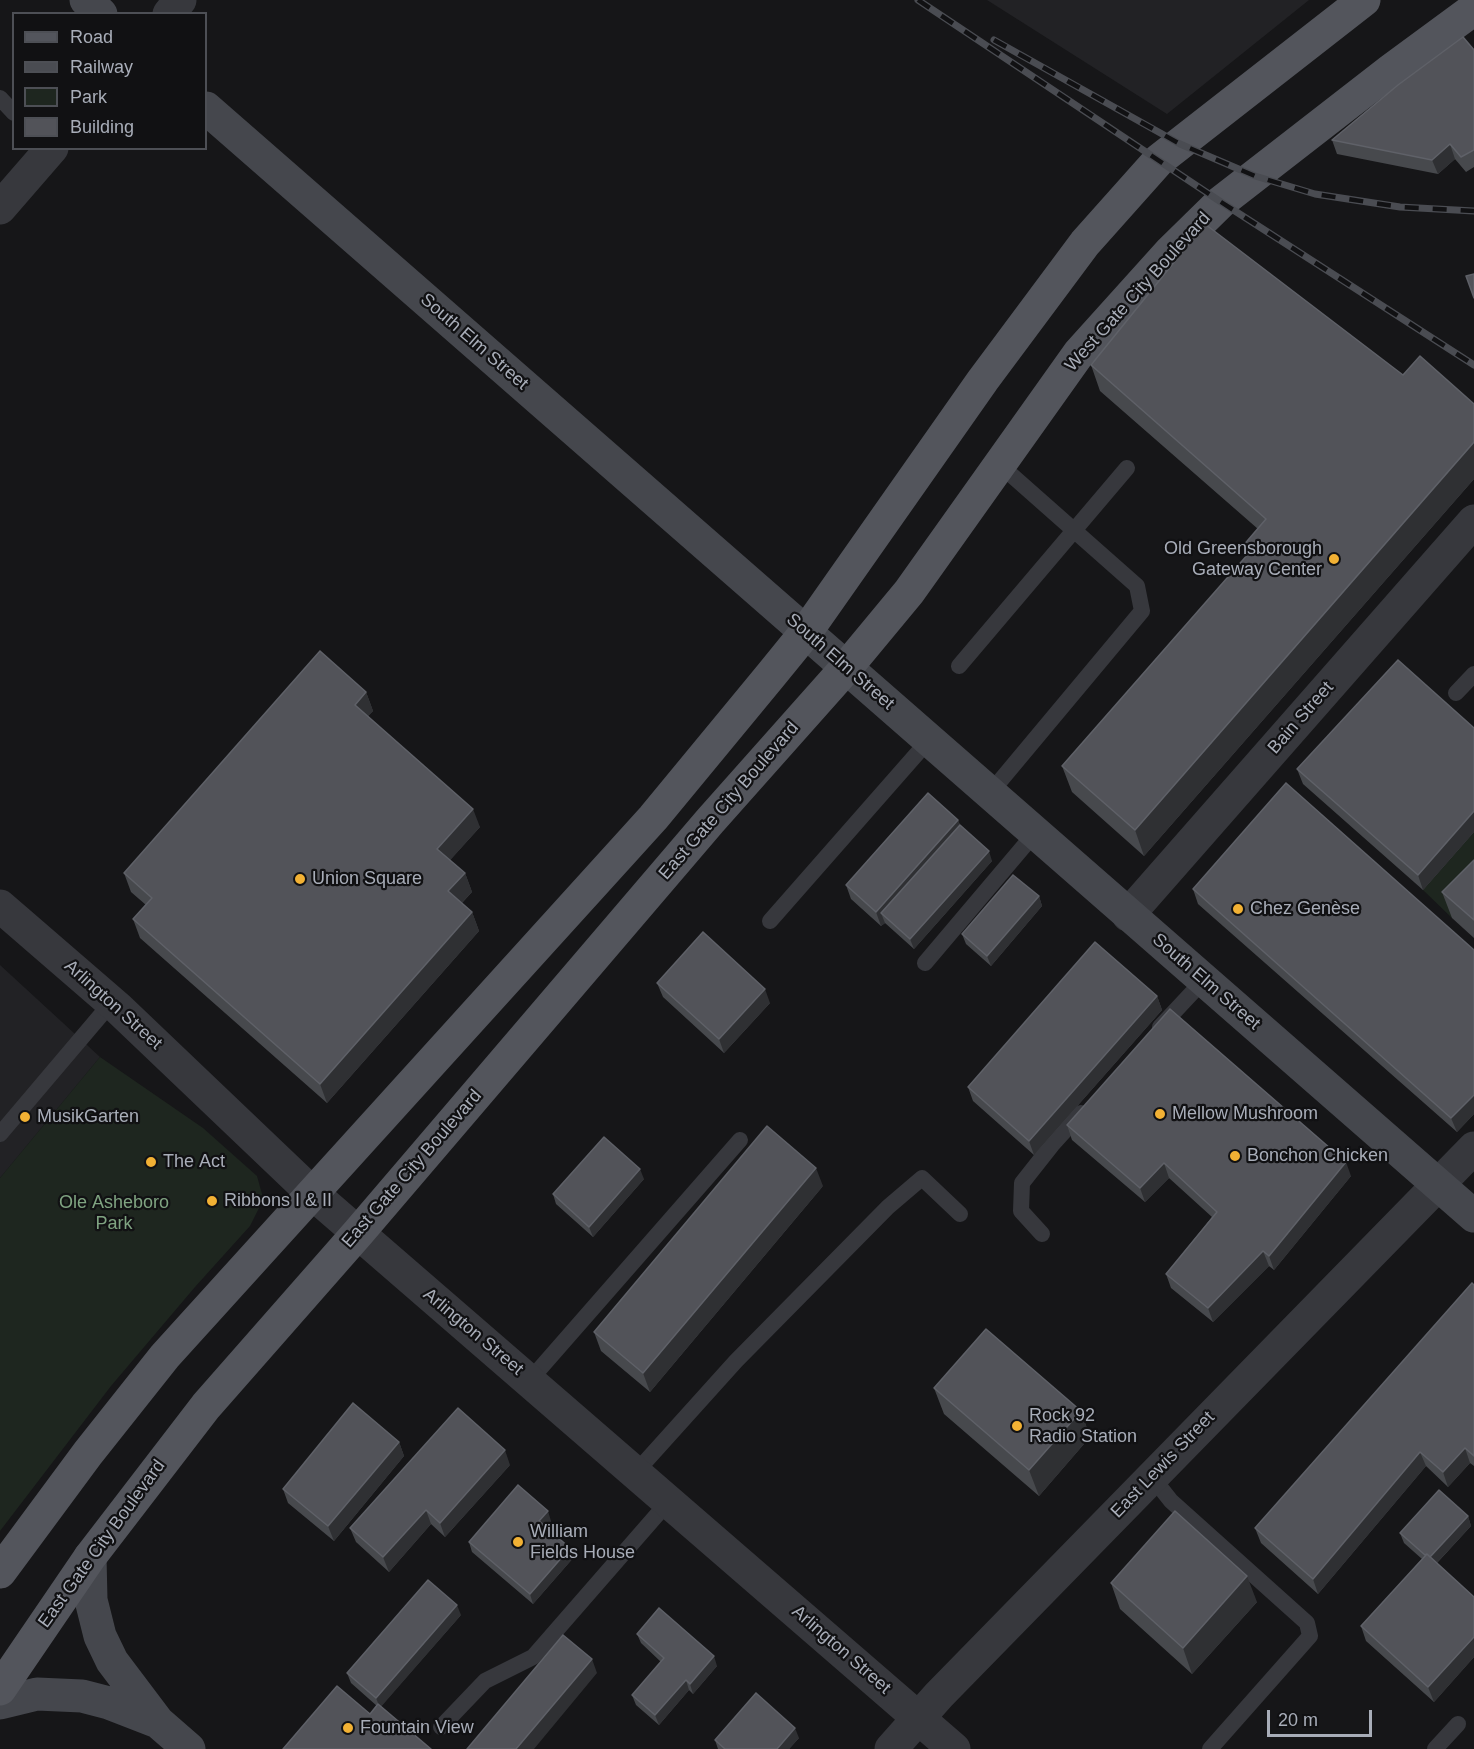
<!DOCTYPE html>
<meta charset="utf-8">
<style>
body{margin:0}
#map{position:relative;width:1474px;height:1749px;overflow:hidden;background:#161618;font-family:Arial,sans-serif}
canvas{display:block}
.legend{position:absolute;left:12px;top:12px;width:195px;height:138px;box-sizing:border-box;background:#111113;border:2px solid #4d4f55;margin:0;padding:8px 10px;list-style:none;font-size:18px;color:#a8adb8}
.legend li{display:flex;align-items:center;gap:12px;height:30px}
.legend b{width:30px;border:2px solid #4d4f55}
.scale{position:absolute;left:1267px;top:1710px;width:105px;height:27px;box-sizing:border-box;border:3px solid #a8adb8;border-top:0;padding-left:8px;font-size:18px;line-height:21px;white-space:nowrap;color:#a8adb8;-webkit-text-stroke:4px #111113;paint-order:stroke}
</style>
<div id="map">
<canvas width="1474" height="1749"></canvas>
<ul class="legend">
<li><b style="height:8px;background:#53555c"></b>Road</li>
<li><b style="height:8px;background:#4a4c52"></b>Railway</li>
<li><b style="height:16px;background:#1e261f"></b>Park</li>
<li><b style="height:16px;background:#525359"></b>Building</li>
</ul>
<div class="scale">20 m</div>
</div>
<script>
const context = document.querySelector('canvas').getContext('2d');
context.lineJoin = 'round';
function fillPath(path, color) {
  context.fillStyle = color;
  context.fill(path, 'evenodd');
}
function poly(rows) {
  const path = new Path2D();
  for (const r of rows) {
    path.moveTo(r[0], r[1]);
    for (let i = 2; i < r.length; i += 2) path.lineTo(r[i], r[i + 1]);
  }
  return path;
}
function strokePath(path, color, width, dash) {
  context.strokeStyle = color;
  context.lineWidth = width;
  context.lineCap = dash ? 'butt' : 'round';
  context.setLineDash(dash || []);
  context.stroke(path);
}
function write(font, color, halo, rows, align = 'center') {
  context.font = font + ' Arial,sans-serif';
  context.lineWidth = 4.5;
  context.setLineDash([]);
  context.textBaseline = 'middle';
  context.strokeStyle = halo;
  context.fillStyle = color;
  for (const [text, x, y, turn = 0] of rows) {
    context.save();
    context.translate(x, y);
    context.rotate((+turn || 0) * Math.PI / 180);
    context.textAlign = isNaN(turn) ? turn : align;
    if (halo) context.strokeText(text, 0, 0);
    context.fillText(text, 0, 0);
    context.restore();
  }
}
fillPath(poly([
 [987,0,1309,0,1167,114],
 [0,965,100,1057,0,1178]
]), '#222225');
fillPath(poly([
 [1474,832,1474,895,1452,918,1423,890],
 [100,1057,203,1128,257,1176,262,1194,262,1202,250,1226,195,1287,111,1386,0,1531,0,1178]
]), '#1e261f');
strokePath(poly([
 [0,98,14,113],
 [959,666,1127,468],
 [1456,693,1474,674],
 [990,793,1142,611,1137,586,999,464],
 [770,921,929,740],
 [925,963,1035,833],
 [1160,1027,1204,980],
 [0,1134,112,1002],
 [1042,1234,1021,1211,1022,1183,1052,1145,1081,1113],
 [530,1380,740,1140],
 [636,1472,736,1361,888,1207,922,1178,960,1214],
 [1152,1477,1171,1501,1307,1623,1310,1636,1210,1749],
 [441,1727,485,1681,533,1657,669,1501],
 [1435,1749,1458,1724]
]), '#37383d', 16);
strokePath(poly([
 [169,14,180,0],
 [0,208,52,148],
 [0,906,118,1008,312,1193,954,1749],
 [1128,915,1474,521],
 [891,1749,939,1695,1474,1148]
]), '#37383d', 33);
strokePath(poly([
 [86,0,101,14],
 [206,108,1474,1216],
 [90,1557,91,1600,100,1636,112,1661,158,1722,189,1749],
 [0,1703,37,1694,82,1696,109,1703,158,1722]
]), '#45474d', 33);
strokePath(poly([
 [0,1572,88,1453,165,1356,653,818,771,675,806,632,983,380,1085,243,1159,160,1364,0],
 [0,1689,90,1557,206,1406,358,1233,710,821,846,668,909,592,1079,353,1170,252,1221,202,1391,70,1474,9]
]), '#53555c', 33);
const rail = poly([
 [918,0,1221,202,1474,365],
 [994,40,1180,144,1255,176,1315,194,1400,207,1474,211]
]);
strokePath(rail, '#4a4c52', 7);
strokePath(rail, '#111113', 4.5, [14]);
fillPath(poly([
 [1474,50,1474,167,1466,172,1455,159,1438,174,1337,154,1332,140],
 [1091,365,1403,375,1474,404,1474,479,1144,856,1072,792,1062,766,1246,557,1242,547,1258,529,1100,391],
 [366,692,373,711,368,716,480,827,450,860,465,873,472,892,462,903,472,912,479,931,327,1103,140,938,133,919,146,905,131,892,124,873],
 [1474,728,1474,832,1423,890,1303,784,1297,769],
 [958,820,960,825,992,861,914,949,885,923,881,926,851,899,846,885],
 [1474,860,1474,938,1452,918,1442,892],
 [1193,889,1474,950,1474,1114,1457,1132,1198,904],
 [1039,896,1042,906,991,966,966,944,962,934],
 [657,983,770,1003,724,1053,663,997],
 [1157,996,1162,1010,1034,1155,973,1101,968,1087],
 [1067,1125,1351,1176,1274,1270,1269,1266,1213,1322,1171,1288,1166,1274,1212,1217,1169,1178,1145,1202,1072,1140],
 [644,1179,593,1237,556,1204,553,1194],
 [823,1186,650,1392,601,1351,594,1332],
 [1474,1285,1474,1466,1470,1463,1448,1487,1426,1466,1318,1594,1261,1543,1255,1528],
 [934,1388,1081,1411,1090,1437,1039,1496,944,1414],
 [399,1442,404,1456,334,1541,288,1503,283,1489],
 [510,1465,445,1537,431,1524,389,1572,356,1542,350,1528],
 [1468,1516,1471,1526,1437,1563,1474,1597,1474,1657,1434,1702,1366,1641,1361,1626,1422,1559,1404,1543,1400,1533],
 [551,1521,546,1527,574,1557,533,1604,472,1552,469,1542],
 [1111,1583,1257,1602,1192,1674,1120,1609],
 [461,1615,381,1706,370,1714,377,1706,351,1683,347,1673],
 [637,1634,717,1666,693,1694,689,1690,659,1725,636,1705,632,1695,661,1662,641,1643],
 [799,1738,789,1749,718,1749,715,1740]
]), '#47494d');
fillPath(poly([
 [1450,144,1455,159,1438,174,1432,160],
 [1474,442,1474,479,1144,856,1135,830],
 [366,692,373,711,362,723,355,705],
 [473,809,480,827,444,867,437,849],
 [1474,811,1474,832,1423,890,1418,875],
 [958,820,963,834,881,913,885,923,881,926,876,912],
 [989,851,992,861,914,949,910,939],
 [465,873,472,892,455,910,448,891],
 [1039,896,1042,906,991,966,987,956],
 [472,912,479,931,327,1103,320,1084],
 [765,989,770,1003,724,1053,719,1039],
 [1157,996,1162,1010,1034,1155,1029,1141],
 [1474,1095,1474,1114,1457,1132,1451,1118],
 [1346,1162,1351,1176,1274,1270,1269,1256],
 [1164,1163,1169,1178,1145,1202,1140,1188],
 [816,1168,823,1186,650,1392,643,1373],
 [640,1169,644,1179,593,1237,589,1227],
 [1263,1251,1269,1266,1213,1322,1208,1308],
 [1081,1411,1090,1437,1039,1496,1029,1470],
 [399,1442,404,1456,334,1541,328,1526],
 [1465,1448,1470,1463,1448,1487,1443,1472],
 [505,1450,510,1465,445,1537,440,1523],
 [1420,1452,1426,1466,1318,1594,1313,1579],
 [426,1510,431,1524,389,1572,383,1557],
 [548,1511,551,1521,543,1531,539,1521],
 [1468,1516,1471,1526,1432,1568,1428,1558],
 [570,1548,574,1557,533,1604,530,1594],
 [1247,1576,1257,1602,1192,1674,1183,1648],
 [457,1605,461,1615,380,1708,376,1698],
 [1474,1637,1474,1657,1434,1702,1428,1687],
 [714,1656,717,1666,693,1694,690,1684],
 [592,1659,597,1673,534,1749,516,1749],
 [686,1680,689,1690,659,1725,655,1715],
 [795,1728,799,1738,789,1749,777,1749]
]), '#2f3033');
const building = poly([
 [1463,37,1474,50,1474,150,1461,157,1450,144,1432,160,1332,140,1398,85,1463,37],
 [1205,224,1403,375,1420,356,1474,404,1474,442,1135,830,1062,766,1249,553,1242,547,1266,519,1091,365,1205,224],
 [1474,274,1474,298,1466,276,1474,274],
 [320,651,366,692,355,705,473,809,437,849,465,873,448,891,472,912,320,1084,133,919,152,898,124,873,320,651],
 [1398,660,1474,728,1474,811,1418,875,1297,769,1398,660],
 [1286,783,1474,950,1474,1095,1451,1118,1193,889,1286,783],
 [928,793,958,820,876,912,846,885,928,793],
 [960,825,989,851,910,939,881,913,960,825],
 [1474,860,1474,920,1442,892,1474,860],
 [1013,875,1039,896,987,956,962,934,1013,875],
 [703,932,765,989,719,1039,657,983,703,932],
 [1095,942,1157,996,1029,1141,968,1087,1095,942],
 [1170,1009,1346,1162,1269,1256,1263,1251,1208,1308,1166,1274,1217,1212,1164,1163,1140,1188,1067,1125,1170,1009],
 [767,1126,816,1168,643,1373,594,1332,767,1126],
 [604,1137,640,1169,589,1227,553,1194,604,1137],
 [1472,1283,1474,1285,1474,1456,1465,1448,1443,1472,1420,1452,1313,1579,1255,1528,1472,1283],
 [986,1329,1081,1411,1029,1470,934,1388,986,1329],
 [353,1403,399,1442,328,1526,283,1489,353,1403],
 [458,1408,505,1450,440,1523,426,1510,383,1557,350,1528,458,1408],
 [518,1485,548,1511,539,1521,570,1548,530,1594,469,1542,518,1485],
 [1439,1490,1468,1516,1430,1557,1427,1554,1425,1555,1400,1533,1439,1490],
 [1175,1511,1247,1576,1183,1648,1111,1583,1175,1511],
 [1427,1554,1474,1597,1474,1637,1428,1687,1361,1626,1427,1554],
 [428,1580,457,1605,376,1698,347,1673,428,1580],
 [659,1608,714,1656,690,1684,686,1680,655,1715,632,1695,664,1658,637,1634,659,1608],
 [563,1635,592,1659,516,1749,467,1749,563,1635],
 [337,1686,370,1714,378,1704,431,1749,283,1749,337,1686],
 [756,1693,795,1728,777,1749,725,1749,715,1740,756,1693]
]);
fillPath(building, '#525359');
strokePath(building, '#5f6168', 1.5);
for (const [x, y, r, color] of [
 [1334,559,6,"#f2b134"],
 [300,879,6,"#f2b134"],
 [1238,909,6,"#f2b134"],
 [1160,1114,6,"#f2b134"],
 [25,1117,6,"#f2b134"],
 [1235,1156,6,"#f2b134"],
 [151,1162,6,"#f2b134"],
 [212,1201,6,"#f2b134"],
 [1017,1426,6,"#f2b134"],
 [518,1542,6,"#f2b134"],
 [348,1728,6,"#f2b134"]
]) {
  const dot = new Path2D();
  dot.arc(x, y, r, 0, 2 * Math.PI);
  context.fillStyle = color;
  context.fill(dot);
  strokePath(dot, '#111113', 2);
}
write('18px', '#a8adb8', '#111113', [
 ["West Gate City Boulevard",1138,292,-48],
 ["South Elm Street",474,342,41],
 ["South Elm Street",840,662,41],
 ["Bain Street",1301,718,-49],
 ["East Gate City Boulevard",729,801,-49],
 ["South Elm Street",1206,982,41],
 ["Arlington Street",113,1005,42],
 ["East Gate City Boulevard",412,1169,-49],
 ["Arlington Street",473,1332,40],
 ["East Lewis Street",1163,1465,-46],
 ["East Gate City Boulevard",102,1544,-54],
 ["Arlington Street",841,1650,41]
]);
write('18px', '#a8adb8', '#111113', [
 ["Old Greensborough",1322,549,"right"],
 ["Gateway Center",1322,570,"right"],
 ["Union Square",312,879],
 ["Chez Genèse",1250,909],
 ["Mellow Mushroom",1172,1114],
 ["MusikGarten",37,1117],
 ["Bonchon Chicken",1247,1156],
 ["The Act",163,1162],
 ["Ribbons I & II",224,1201],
 ["Rock 92",1029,1416],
 ["Radio Station",1029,1437],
 ["William",530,1532],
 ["Fields House",530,1553],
 ["Fountain View",360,1728]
], 'left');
write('18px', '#7fa381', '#111113', [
 ["Ole Asheboro",114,1203],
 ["Park",114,1224]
]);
</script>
